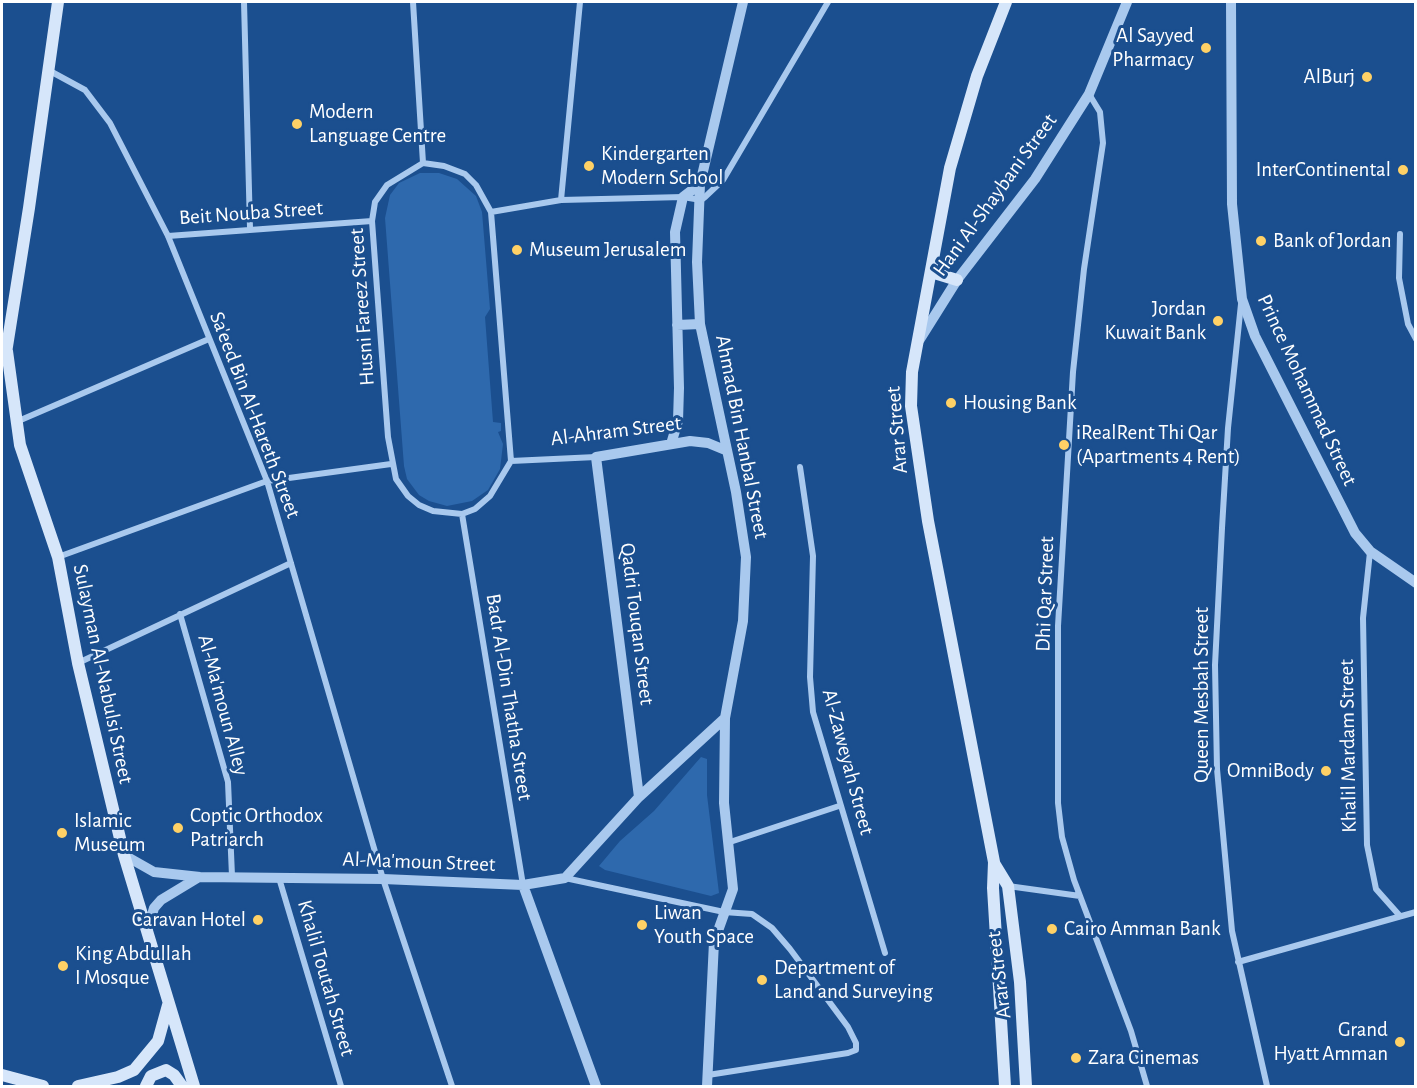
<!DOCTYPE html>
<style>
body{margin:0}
#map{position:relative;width:1417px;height:1088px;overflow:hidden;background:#1b4f8f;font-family:"Alegreya Sans",sans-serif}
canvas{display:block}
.frame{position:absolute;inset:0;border:3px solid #fff;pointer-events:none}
</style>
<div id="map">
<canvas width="1417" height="1088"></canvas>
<div class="frame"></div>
</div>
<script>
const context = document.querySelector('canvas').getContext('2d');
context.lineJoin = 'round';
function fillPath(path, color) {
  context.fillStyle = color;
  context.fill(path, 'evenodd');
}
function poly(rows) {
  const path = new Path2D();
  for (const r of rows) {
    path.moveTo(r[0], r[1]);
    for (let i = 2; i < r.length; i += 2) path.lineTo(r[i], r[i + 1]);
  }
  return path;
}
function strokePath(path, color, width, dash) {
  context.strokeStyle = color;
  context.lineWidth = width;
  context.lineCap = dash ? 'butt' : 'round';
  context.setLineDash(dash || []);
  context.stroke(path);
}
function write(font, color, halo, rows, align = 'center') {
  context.font = font + ' "Alegreya Sans",sans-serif';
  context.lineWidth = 6;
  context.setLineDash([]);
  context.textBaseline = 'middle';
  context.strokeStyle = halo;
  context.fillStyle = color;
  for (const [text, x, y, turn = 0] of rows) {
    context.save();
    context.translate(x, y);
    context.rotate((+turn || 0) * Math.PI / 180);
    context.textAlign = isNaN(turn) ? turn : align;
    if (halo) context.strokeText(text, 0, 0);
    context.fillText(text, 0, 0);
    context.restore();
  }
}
fillPath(poly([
 [420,173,439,173,457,179,476,196,482,212,490,309,485,317,493,422,501,423,501,431,498,432,503,444,500,469,488,490,472,501,447,506,429,501,419,495,407,479,404,466,385,218,390,195,399,183],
 [701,757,707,759,707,795,719,893,711,896,605,870,599,866,620,841,654,811]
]), '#2e69ad');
strokePath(poly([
 [244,2,250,228],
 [413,2,423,163],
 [50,71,85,90,110,123,168,236,267,481,383,879,452,1086],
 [1089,94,1100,112,1103,143,1084,269,1073,372,1058,626,1058,803,1062,837,1074,880,1131,1031,1147,1086],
 [423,163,444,166,465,174,476,185,491,212,511,461,490,496,475,509,462,514,433,511,419,505,408,496,396,479,388,437,372,221,375,202,387,185,423,163],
 [561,200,580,2],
 [491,212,561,200,683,197,701,200,705,197,723,180,828,2],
 [1400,234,1399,278,1408,324,1416,339],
 [168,236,372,221],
 [1241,304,1228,428,1222,528,1215,665,1217,769,1232,931,1267,1086],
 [16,422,209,339],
 [511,461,596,457],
 [800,467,813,556,810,677,813,712,885,953],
 [462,514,523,885],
 [1370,552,1363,618,1367,845,1376,889,1400,916],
 [58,557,267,481,391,464],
 [180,614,228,782,232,876],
 [78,663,291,563],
 [730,842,839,806],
 [279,878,341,1086],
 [565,878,724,912,752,914,772,928,790,949,848,1027,856,1043,856,1050,848,1053,708,1075],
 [1008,886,1080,896],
 [1238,962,1416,912]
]), '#a9c9ee', 6);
strokePath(poly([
 [1231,2,1232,204,1242,299,1255,336,1355,533,1370,551,1416,583],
 [677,325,700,324],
 [920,339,957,280,1035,179,1089,94,1127,2],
 [671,444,678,421,679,388,675,232,683,197,700,184],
 [639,797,596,457,690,441,708,443,725,450],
 [124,855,154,872,200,877,383,879,523,885,565,878,639,797,725,718],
 [523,885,596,1086],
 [147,932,154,908,161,900,199,877],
 [707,1086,714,942,733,889,724,803,725,718,743,621,746,557,736,492,700,324,697,262,700,184,743,2]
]), '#a9c9ee', 10);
strokePath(poly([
 [931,272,957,280],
 [7,351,20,445,58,557,78,663,124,855,194,1086],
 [5,359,29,208,58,2],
 [994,863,1008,886,1020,982,1026,1086],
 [2,1075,43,1086],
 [78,1086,118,1077,134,1070,158,1041,168,1005],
 [146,1086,151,1076,166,1070,174,1075,182,1086],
 [1005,1086,993,888,994,862,928,521,911,406,912,372,950,168,977,76,1006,2]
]), '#d6e6fa', 12);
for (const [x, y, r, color] of [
 [1206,48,6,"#ffd166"],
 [1367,77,6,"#ffd166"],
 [297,124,6,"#ffd166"],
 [589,166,6,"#ffd166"],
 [1403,170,6,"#ffd166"],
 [1261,241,6,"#ffd166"],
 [517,250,6,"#ffd166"],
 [1218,321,6,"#ffd166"],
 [951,403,6,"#ffd166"],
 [1064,445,6,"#ffd166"],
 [1326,771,6,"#ffd166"],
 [178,828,6,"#ffd166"],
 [62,833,6,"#ffd166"],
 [258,920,6,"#ffd166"],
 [642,925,6,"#ffd166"],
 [1052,929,6,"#ffd166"],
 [63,966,6,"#ffd166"],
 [762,980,6,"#ffd166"],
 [1400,1042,6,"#ffd166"],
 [1076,1058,6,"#ffd166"]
]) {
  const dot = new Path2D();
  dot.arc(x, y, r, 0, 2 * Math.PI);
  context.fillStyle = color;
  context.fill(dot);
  strokePath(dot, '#1b4f8f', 2);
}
write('21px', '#fff', '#1b4f8f', [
 ["Al Sayyed",1194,36,"right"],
 ["Pharmacy",1194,60,"right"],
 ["AlBurj",1355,77,"right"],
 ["Modern",309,112],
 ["Language Centre",309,136],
 ["Kindergarten",601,154],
 ["Modern School",601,178],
 ["InterContinental",1391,170,"right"],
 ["Bank of Jordan",1273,241],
 ["Museum Jerusalem",529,250],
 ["Jordan",1206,309,"right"],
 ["Kuwait Bank",1206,333,"right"],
 ["Housing Bank",963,403],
 ["iRealRent Thi Qar",1076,433],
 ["(Apartments 4 Rent)",1076,457],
 ["OmniBody",1314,771,"right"],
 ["Coptic Orthodox",190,816],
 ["Patriarch",190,840],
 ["Islamic",74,821],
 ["Museum",74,845],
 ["Liwan",654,913],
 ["Youth Space",654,937],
 ["Caravan Hotel",246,920,"right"],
 ["Cairo Amman Bank",1064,929],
 ["King Abdullah",75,954],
 ["I Mosque",75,978],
 ["Department of",774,968],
 ["Land and Surveying",774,992],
 ["Grand",1388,1030,"right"],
 ["Hyatt Amman",1388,1054,"right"],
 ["Zara Cinemas",1088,1058]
], 'left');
write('21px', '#fff', '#1b4f8f', [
 ["Hani Al-Shaybani Street",995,195,-54],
 ["Beit Nouba Street",251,213,-4],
 ["Husni Fareez Street",362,307,-94],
 ["Prince Mohammad Street",1307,390,65],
 ["Sa'eed Bin Al-Hareth Street",255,415,69],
 ["Arar Street",897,430,-95],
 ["Al-Ahram Street",616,431,-7],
 ["Ahmad Bin Hanbal Street",742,437,79],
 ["Dhi Qar Street",1045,594,-88],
 ["Qadri Touqan Street",637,624,83],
 ["Sulayman Al-Nabulsi Street",103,674,78],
 ["Queen Mesbah Street",1202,695,-90],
 ["Badr Al-Din Thatha Street",509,697,81],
 ["Al-Ma'moun Alley",223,705,75],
 ["Khalil Mardam Street",1348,746,-91],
 ["Al-Zaweyah Street",848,762,75],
 ["Al-Ma'moun Street",419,862,2],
 ["Arar Street",999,975,-97],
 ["Khalil Toutah Street",326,978,74]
]);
</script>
